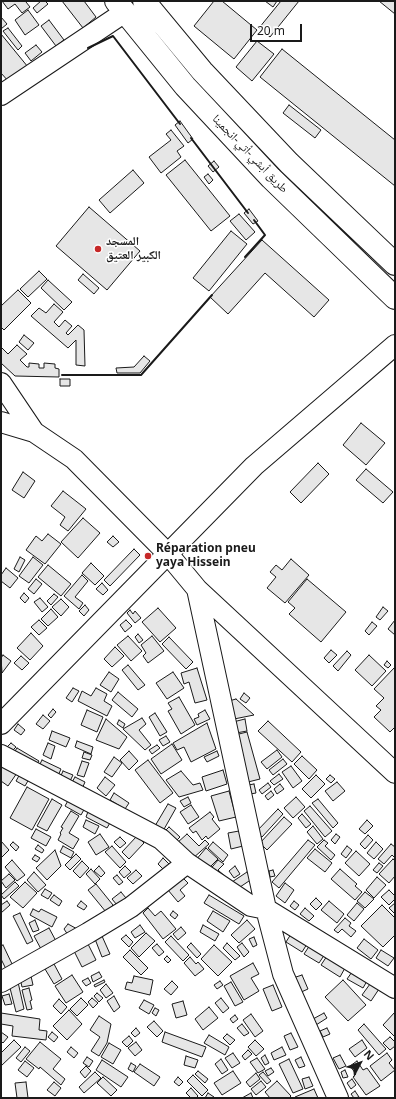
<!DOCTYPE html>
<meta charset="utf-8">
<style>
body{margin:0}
#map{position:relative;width:396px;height:1099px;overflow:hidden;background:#fff;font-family:"Noto Sans",sans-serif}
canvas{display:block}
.frame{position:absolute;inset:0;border:2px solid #1a1a1a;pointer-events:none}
.north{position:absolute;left:340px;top:1043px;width:40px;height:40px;-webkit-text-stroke:3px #fff;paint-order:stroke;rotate:49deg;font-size:11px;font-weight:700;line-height:16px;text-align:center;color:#1a1a1a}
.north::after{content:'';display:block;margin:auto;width:14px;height:18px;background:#1a1a1a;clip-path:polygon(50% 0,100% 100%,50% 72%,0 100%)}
.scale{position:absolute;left:250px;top:24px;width:52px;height:18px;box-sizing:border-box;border:2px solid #1a1a1a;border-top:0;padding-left:5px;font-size:12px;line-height:14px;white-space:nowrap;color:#1a1a1a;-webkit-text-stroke:3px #fff;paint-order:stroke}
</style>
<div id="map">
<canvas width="396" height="1099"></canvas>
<div class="frame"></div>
<div class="north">N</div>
<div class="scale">20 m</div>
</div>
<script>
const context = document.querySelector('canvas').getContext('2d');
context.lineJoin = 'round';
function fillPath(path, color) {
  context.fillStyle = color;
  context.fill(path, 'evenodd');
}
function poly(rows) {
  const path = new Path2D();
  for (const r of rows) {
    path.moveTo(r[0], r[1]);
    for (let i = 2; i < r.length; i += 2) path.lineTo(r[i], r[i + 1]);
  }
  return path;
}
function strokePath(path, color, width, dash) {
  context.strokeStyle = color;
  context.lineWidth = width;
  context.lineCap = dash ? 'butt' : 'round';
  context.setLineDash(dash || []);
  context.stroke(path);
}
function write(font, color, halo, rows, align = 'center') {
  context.font = font + ' "Noto Sans","Noto Naskh Arabic",sans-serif';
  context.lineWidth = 3;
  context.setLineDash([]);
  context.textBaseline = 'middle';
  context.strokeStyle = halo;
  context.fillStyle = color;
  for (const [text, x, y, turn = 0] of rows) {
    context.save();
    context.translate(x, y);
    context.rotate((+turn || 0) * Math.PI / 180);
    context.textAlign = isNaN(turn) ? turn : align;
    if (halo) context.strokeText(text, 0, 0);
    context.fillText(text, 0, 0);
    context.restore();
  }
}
const building = poly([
 [2,1,28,1,26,2,30,7,22,13,15,4,8,9,2,1],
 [41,1,45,1,48,4,37,13,33,8,41,1],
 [62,1,84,1,96,17,83,28,62,1],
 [214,1,222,1,257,30,234,59,194,26,214,1],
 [265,1,277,1,273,7,265,1],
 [281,1,299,1,270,37,259,28,281,1],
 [379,1,395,1,395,14,379,1],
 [28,10,39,25,25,35,15,20,28,10],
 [1,17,7,24,1,29,1,17],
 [49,20,64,40,56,46,41,26,49,20],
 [8,28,22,46,18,50,3,31,8,28],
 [1,34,28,67,9,82,1,73,1,34],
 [257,41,274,54,252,81,236,67,257,41],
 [36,45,42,52,31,61,25,53,36,45],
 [282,49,395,140,395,186,260,77,282,49],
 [289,105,321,130,315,138,283,113,289,105],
 [180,121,193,139,188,143,175,125,180,121],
 [171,130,184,146,177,151,181,157,161,173,149,157,171,140,166,134,171,130],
 [185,160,230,216,211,231,166,175,185,160],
 [214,161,219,167,213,172,208,166,214,161],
 [133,170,144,183,110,213,99,200,133,170],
 [208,174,213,180,209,184,204,177,208,174],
 [89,207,140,251,107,290,56,246,89,207],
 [249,209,258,221,253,224,244,213,249,209],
 [239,214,255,232,246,240,230,221,239,214],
 [231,231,247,244,209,291,193,278,231,231],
 [262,240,329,300,314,317,265,273,228,314,210,297,262,240],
 [39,271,47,279,28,297,20,289,39,271],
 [83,274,99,288,94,294,78,280,83,274],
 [48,280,72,302,64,310,41,288,48,280],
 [18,290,31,303,4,330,1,327,1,306,18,290],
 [54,304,63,312,54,322,59,327,65,320,72,326,66,333,68,335,78,325,84,330,85,366,76,365,76,340,68,348,31,316,39,308,46,313,54,304],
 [24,335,34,343,28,350,19,342,24,335],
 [17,345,27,354,20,360,27,367,29,367,29,363,39,364,39,368,44,368,44,363,55,364,55,368,59,369,59,377,15,376,1,363,1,347,8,354,17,345],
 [144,356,150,361,140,373,117,373,116,368,134,367,144,356],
 [60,379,70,379,70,386,60,386,60,379],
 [361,423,385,443,366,465,343,445,361,423],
 [318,463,329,474,301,503,290,492,318,463],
 [366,469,393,492,383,503,356,480,366,469],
 [23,472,35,481,24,498,12,490,23,472],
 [63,491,86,509,68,531,60,525,65,517,51,506,63,491],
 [83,518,100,533,78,558,61,542,83,518],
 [48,534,61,544,45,564,26,550,36,536,42,541,48,534],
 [113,536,119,542,113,547,107,542,113,536],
 [134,549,140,555,110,586,104,580,134,549],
 [20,557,25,560,19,572,14,569,20,557],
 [33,557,43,565,29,583,19,576,33,557],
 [291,559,309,575,285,603,267,588,276,577,270,572,276,565,282,570,291,559],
 [91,563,104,576,95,585,82,573,91,563],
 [48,565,71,584,61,596,38,577,48,565],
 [6,568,18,578,10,588,1,581,1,575,6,568],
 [82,575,88,581,75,597,83,603,79,609,64,596,82,575],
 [36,579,42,584,34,594,28,589,36,579],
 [307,579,346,612,321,642,289,614,295,608,288,602,307,579],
 [102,583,108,590,103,595,96,589,102,583],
 [24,593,29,598,25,603,20,598,24,593],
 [54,594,58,597,51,605,47,601,54,594],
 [40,598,48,607,42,612,34,602,40,598],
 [61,599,69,607,61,616,52,607,61,599],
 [85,605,89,610,84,616,79,611,85,605],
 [383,607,388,611,380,620,376,617,383,607],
 [158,608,176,628,160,642,142,622,158,608],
 [51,609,58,617,48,626,41,619,51,609],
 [130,610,133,614,135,611,141,618,135,623,127,613,130,610],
 [39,620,47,628,39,635,31,627,39,620],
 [126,620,132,626,125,632,120,625,126,620],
 [395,620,395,635,388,629,395,620],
 [372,622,377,626,369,635,365,631,372,622],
 [31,633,43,646,30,660,17,648,31,633],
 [138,634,143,640,139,643,135,637,138,634],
 [128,636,142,651,131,661,117,645,128,636],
 [152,636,164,651,148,663,143,656,146,653,141,645,152,636],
 [169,637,193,662,186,669,162,644,169,637],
 [115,647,124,656,112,667,104,659,115,647],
 [331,650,337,655,329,663,324,658,331,650],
 [347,651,351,655,338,671,333,666,347,651],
 [3,655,11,661,2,673,1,658,3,655],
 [369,655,386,671,372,686,355,670,369,655],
 [21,656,29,663,22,670,14,663,21,656],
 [387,661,391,665,388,668,384,665,387,661],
 [128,665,145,685,138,690,122,670,128,665],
 [395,667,395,727,390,732,374,717,381,710,376,706,384,698,374,689,395,667],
 [197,668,207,700,195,703,189,682,184,684,181,673,197,668],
 [109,672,119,679,111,692,100,685,109,672],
 [173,672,184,688,167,699,156,683,173,672],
 [73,688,79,691,72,702,66,698,73,688],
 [96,688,107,694,104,701,112,706,107,716,78,701,82,691,91,696,96,688],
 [118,692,138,709,132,717,112,700,118,692],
 [244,693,250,698,246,703,240,699,244,693],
 [179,697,195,725,181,734,168,711,172,709,168,703,179,697],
 [236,699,254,715,234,719,229,701,236,699],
 [53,709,56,712,51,718,48,715,53,709],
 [87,710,103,717,97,732,81,725,87,710],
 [205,710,210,719,197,725,194,719,199,717,198,714,205,710],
 [155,713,167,732,160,736,149,717,155,713],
 [43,715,50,721,43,729,36,724,43,715],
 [142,718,146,724,139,730,151,745,145,750,123,729,142,718],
 [106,719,127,737,119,749,96,740,106,719],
 [245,719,247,731,236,733,233,722,245,719],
 [119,720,125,724,123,728,117,724,119,720],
 [268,721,301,752,292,762,258,731,268,721],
 [207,723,216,749,191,762,184,747,177,750,173,743,207,723],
 [18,724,25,730,21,735,14,730,18,724],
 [52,731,70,738,66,747,49,740,52,731],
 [247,732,260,779,248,782,235,735,247,732],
 [166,736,170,742,163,746,159,740,166,736],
 [77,741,93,747,91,754,75,747,77,741],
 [11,743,16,747,10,753,5,749,11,743],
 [48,743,55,746,51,759,43,755,48,743],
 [172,744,182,760,161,774,151,759,172,744],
 [157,745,160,748,152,754,149,750,157,745],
 [17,748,39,761,35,767,13,754,17,748],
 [277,750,282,757,267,769,261,762,277,750],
 [129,751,138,761,129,770,120,760,129,751],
 [217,751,219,756,207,762,204,757,217,751],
 [84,752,92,755,90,760,82,758,84,752],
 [302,756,317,770,309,779,294,764,302,756],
 [114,757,122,763,112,777,104,772,114,757],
 [283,759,287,764,273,775,269,770,283,759],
 [42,760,61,769,57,778,38,768,42,760],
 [148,760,173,793,160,803,135,770,148,760],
 [82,761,89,763,84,777,77,775,82,761],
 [1,763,17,773,8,786,1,781,1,763],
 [291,766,302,781,293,788,282,772,291,766],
 [223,770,227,784,206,791,202,777,223,770],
 [63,771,73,775,69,783,60,778,63,771],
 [181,771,193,785,200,783,203,790,179,797,166,780,181,771],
 [20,774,29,779,25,786,16,781,20,774],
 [279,774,283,779,274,785,270,781,279,774],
 [316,775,325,784,311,798,302,789,316,775],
 [330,775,335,779,331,783,326,779,330,775],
 [75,777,85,782,82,789,71,784,75,777],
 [105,777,115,785,106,796,97,788,105,777],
 [337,782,345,791,333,801,325,791,337,782],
 [268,783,271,787,262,794,259,790,268,783],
 [254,784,256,793,250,794,248,785,254,784],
 [280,784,284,789,277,794,274,789,280,784],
 [27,787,49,799,32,830,10,818,27,787],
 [229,791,236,817,219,821,211,796,229,791],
 [271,791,274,795,268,800,265,796,271,791],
 [114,793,129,803,125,809,110,800,114,793],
 [70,797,86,806,81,815,65,806,70,797],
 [188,797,191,803,184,807,180,801,188,797],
 [296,797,305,807,293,818,284,808,296,797],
 [52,799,62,805,47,831,37,826,52,799],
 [318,799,338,823,333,828,312,803,318,799],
 [168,804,176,808,163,831,155,826,168,804],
 [191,805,199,817,188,824,180,812,191,805],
 [310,806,332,831,325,837,304,811,310,806],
 [89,809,111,821,107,828,86,817,89,809],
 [278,809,283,814,262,837,256,832,278,809],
 [71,811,79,816,69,833,79,839,73,849,58,840,61,834,60,833,63,828,61,827,71,811],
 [210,812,214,817,212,819,220,829,208,839,206,836,202,840,196,831,193,833,189,828,210,812],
 [302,814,311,824,306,828,298,818,302,814],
 [284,817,292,824,267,850,260,843,284,817],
 [86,820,99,826,95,834,83,827,86,820],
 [367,820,373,826,365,834,359,829,367,820],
 [313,826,323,839,317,844,307,832,313,826],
 [169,827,180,837,174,843,163,833,169,827],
 [36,829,51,837,46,846,31,838,36,829],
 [239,831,243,846,231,849,228,833,239,831],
 [100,834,109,847,96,855,88,842,100,834],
 [187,834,199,846,205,840,209,844,192,859,177,843,187,834],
 [336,834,340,837,335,844,331,840,336,834],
 [368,835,373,840,365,849,360,844,368,835],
 [137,836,144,843,129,859,122,852,137,836],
 [120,837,126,843,120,848,114,842,120,837],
 [308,840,315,845,279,888,272,882,308,840],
 [324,840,328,843,325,846,335,855,331,860,317,847,324,840],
 [1,841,9,850,2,857,1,855,1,841],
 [13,842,19,847,16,851,10,845,13,842],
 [213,842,228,855,223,862,208,848,213,842],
 [376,842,383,849,374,859,367,853,376,842],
 [391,844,395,847,395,858,392,855,384,864,378,859,391,844],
 [38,845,44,850,42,853,35,849,38,845],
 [63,846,74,852,71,858,60,852,63,846],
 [112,846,126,862,120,868,105,852,112,846],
 [347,846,352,850,346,858,341,854,347,846],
 [206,848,218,859,206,871,195,861,206,848],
 [315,849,332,863,325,872,307,858,315,849],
 [55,850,61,866,47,880,36,868,55,850],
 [356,851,370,864,359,876,345,863,356,851],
 [76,854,81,859,70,870,65,865,76,854],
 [35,855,40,858,37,862,32,859,35,855],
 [163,858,169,864,164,870,158,864,163,858],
 [393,859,395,861,395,876,389,883,379,874,393,859],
 [12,860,25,875,17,881,5,867,12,860],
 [218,860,224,864,218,870,229,880,208,872,218,860],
 [82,861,89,868,80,878,73,871,82,861],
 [379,863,383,866,377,873,373,870,379,863],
 [99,866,105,873,101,877,94,871,99,866],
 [125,866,131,872,124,878,119,872,125,866],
 [235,866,240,874,234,878,229,871,235,866],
 [91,869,100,879,95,884,86,874,91,869],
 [340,869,357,884,355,886,362,892,355,900,331,879,340,869],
 [136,870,142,876,133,884,127,878,136,870],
 [273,870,275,876,270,877,269,871,273,870],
 [34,872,46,885,38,892,27,880,34,872],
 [247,872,252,879,234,891,229,884,247,872],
 [9,874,15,880,6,888,1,881,9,874],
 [117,875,123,882,119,885,113,878,117,875],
 [182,877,188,883,180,890,185,896,178,902,168,890,182,877],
 [377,877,386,885,374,898,366,890,377,877],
 [15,882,19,886,4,899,1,895,15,882],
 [25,882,37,893,23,908,10,897,25,882],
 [285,883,294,890,285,903,276,896,285,883],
 [96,884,113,905,106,912,88,890,96,884],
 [45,889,52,893,48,899,41,895,45,889],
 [389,890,395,896,395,899,389,905,381,897,389,890],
 [121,892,126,898,117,905,112,899,121,892],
 [365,892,374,899,365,908,357,901,365,892],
 [54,895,62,901,59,906,50,900,54,895],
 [209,895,244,916,239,924,204,903,209,895],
 [316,898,322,904,316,910,310,904,316,898],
 [7,901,10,905,1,913,1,905,7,901],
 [81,901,87,906,84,910,77,906,81,901],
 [294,901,299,905,295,910,290,906,294,901],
 [329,901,344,914,337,923,321,910,329,901],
 [357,903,364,909,354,921,347,915,357,903],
 [395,903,395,914,389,908,395,903],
 [382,905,395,918,395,935,383,947,361,926,382,905],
 [148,908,155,916,161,911,176,929,163,939,143,913,148,908],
 [305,908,314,916,309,921,300,914,305,908],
 [33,909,39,912,41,909,57,917,52,927,30,915,33,909],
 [173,911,178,915,175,919,170,915,173,911],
 [213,911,230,921,223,932,207,921,213,911],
 [20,913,33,941,27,944,13,916,20,913],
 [345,918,351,923,349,926,356,931,351,937,342,929,338,933,334,930,345,918],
 [35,920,39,930,33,932,29,923,35,920],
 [247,920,255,929,239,943,231,935,247,920],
 [68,924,79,930,68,935,64,929,68,924],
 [140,925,145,932,135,938,131,932,140,925],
 [203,925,219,934,215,941,200,932,203,925],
 [181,927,186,933,178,940,173,934,181,927],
 [49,928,56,941,41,949,34,936,49,928],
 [146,933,155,941,139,957,131,948,146,933],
 [291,934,307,944,302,952,286,942,291,934],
 [126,935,133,942,129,947,121,939,126,935],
 [102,936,110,954,102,957,95,939,102,936],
 [171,936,189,955,183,961,165,942,171,936],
 [254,937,257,945,253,947,249,939,254,937],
 [364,939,378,950,371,959,357,948,364,939],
 [191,943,201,954,197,958,187,947,191,943],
 [227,943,240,956,235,960,223,948,227,943],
 [242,943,249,952,244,957,237,947,242,943],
 [88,944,96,960,82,967,74,951,88,944],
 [157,944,164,952,159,956,152,948,157,944],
 [3,945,13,966,6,969,1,959,1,946,3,945],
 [214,945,232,962,218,976,201,959,214,945],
 [310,945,325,954,319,963,304,954,310,945],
 [130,950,148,968,141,975,123,957,130,950],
 [381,950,394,958,388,966,376,958,381,950],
 [167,956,171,960,168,963,164,959,167,956],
 [327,956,345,968,340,977,321,965,327,956],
 [190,957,196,964,198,962,204,969,195,976,184,963,190,957],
 [253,963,259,974,251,978,259,991,244,1000,230,976,253,963],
 [54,964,62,979,54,984,45,969,54,964],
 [99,972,102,977,93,982,91,976,99,972],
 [352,972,367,981,363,988,347,979,352,972],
 [72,975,83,992,66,1003,55,986,72,975],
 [302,975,308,989,299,993,293,978,302,975],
 [31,976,33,985,22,987,20,978,31,976],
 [134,976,153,980,150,995,125,989,127,982,132,983,134,976],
 [88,978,91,983,86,986,82,981,88,978],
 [104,980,105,982,95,987,94,985,104,980],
 [343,980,366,1005,348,1021,325,997,343,980],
 [172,981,178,987,171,995,164,989,172,981],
 [220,981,223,985,217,989,214,985,220,981],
 [18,982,24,1009,16,1012,9,984,18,982],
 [231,982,243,1002,235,1006,224,986,231,982],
 [106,984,113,993,106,998,100,990,106,984],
 [370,984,379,989,371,1001,362,995,370,984],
 [273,985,282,1007,272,1011,263,989,273,985],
 [29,988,32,1000,30,1001,32,1009,27,1010,22,990,29,988],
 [97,993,103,998,99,1002,94,996,97,993],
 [9,994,12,1004,5,1005,2,996,9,994],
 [114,996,120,1007,114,1012,107,1001,114,996],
 [81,998,88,1005,77,1016,70,1009,81,998],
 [92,998,98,1003,93,1008,88,1002,92,998],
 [221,998,229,1008,223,1013,215,1003,221,998],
 [59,999,67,1007,61,1014,53,1006,59,999],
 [144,1000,154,1005,149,1014,139,1008,144,1000],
 [183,1001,187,1015,176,1018,172,1004,183,1001],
 [209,1007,218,1018,203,1030,195,1019,209,1007],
 [155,1008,159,1010,156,1016,152,1013,155,1008],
 [69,1010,82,1024,67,1040,53,1026,69,1010],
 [395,1012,395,1037,383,1025,395,1012],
 [1,1013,40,1019,39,1030,47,1031,46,1040,12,1036,13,1026,1,1024,1,1013],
 [324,1013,327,1018,316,1025,313,1019,324,1013],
 [251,1014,263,1031,255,1037,243,1020,251,1014],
 [235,1015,238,1019,233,1023,230,1019,235,1015],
 [99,1016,111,1024,107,1043,99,1056,91,1051,100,1037,90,1030,99,1016],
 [154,1021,163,1031,157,1037,147,1027,154,1021],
 [242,1024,249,1033,244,1036,237,1028,242,1024],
 [364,1024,386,1049,379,1055,358,1030,364,1024],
 [136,1028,140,1033,135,1037,131,1033,136,1028],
 [327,1028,330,1034,323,1037,320,1031,327,1028],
 [1,1032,8,1037,3,1043,1,1041,1,1032],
 [52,1032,58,1037,54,1042,48,1037,52,1032],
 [165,1032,206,1047,202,1057,162,1042,165,1032],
 [291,1033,298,1047,290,1050,284,1036,291,1033],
 [227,1034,235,1040,230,1045,223,1038,227,1034],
 [209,1035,229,1047,225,1055,204,1043,209,1035],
 [129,1036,133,1041,127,1047,122,1042,129,1036],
 [390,1037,395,1042,395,1046,390,1050,383,1043,390,1037],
 [14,1040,21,1047,1,1066,1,1053,14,1040],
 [255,1040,264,1049,256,1056,248,1047,255,1040],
 [362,1040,367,1048,355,1057,349,1049,362,1040],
 [40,1042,61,1059,53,1069,65,1079,61,1085,40,1067,39,1069,26,1059,40,1042],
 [136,1042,142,1050,135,1056,128,1048,136,1042],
 [109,1043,121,1050,113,1064,101,1057,109,1043],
 [25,1047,30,1051,21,1062,16,1058,25,1047],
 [71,1047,78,1053,74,1058,67,1052,71,1047],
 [282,1047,286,1055,274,1060,271,1053,282,1047],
 [248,1050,252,1054,245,1060,242,1056,248,1050],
 [233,1053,240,1063,232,1068,225,1058,233,1053],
 [387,1053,392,1060,389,1063,395,1070,381,1081,370,1066,387,1053],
 [265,1055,269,1063,265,1065,261,1058,265,1055],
 [340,1055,346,1066,339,1069,333,1058,340,1055],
 [186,1056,198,1060,195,1068,184,1065,186,1056],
 [87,1057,93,1061,89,1067,83,1063,87,1057],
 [301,1057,305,1066,299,1068,295,1060,301,1057],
 [257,1058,265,1069,258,1073,250,1062,257,1058],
 [221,1059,228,1070,222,1074,215,1064,221,1059],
 [289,1059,303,1089,293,1093,279,1064,289,1059],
 [102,1060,128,1077,121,1087,96,1070,102,1060],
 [25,1061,34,1068,27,1077,18,1070,25,1061],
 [357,1061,363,1070,367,1068,380,1086,366,1095,353,1077,356,1074,350,1066,357,1061],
 [131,1063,136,1066,133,1072,128,1069,131,1063],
 [140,1064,160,1077,154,1086,134,1072,140,1064],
 [86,1066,91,1071,85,1078,80,1072,86,1066],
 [271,1068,274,1072,268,1076,265,1071,271,1068],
 [345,1070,348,1077,343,1078,341,1072,345,1070],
 [198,1071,208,1079,205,1083,195,1074,198,1071],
 [233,1071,241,1083,222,1095,214,1083,233,1071],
 [95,1072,101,1078,84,1093,79,1087,95,1072],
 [263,1072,271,1081,267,1084,259,1075,263,1072],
 [256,1073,260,1079,250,1087,246,1082,256,1073],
 [193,1075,208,1090,202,1096,187,1081,193,1075],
 [103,1077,117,1090,111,1096,97,1083,103,1077],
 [178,1077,183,1082,179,1086,174,1082,178,1077],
 [309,1077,313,1086,305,1089,302,1079,309,1077],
 [352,1079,356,1085,351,1089,347,1083,352,1079],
 [261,1081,266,1087,256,1095,251,1089,261,1081],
 [277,1081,291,1096,289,1098,270,1098,265,1092,277,1081],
 [26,1082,28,1098,17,1098,15,1083,26,1082],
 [54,1082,61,1088,55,1096,47,1090,54,1082],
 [191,1088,198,1096,196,1098,191,1098,186,1093,191,1088],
 [314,1089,318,1098,294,1098,295,1097,314,1089],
 [355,1091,359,1097,354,1098,351,1094,355,1091],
 [208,1093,214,1097,213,1098,205,1098,208,1093],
 [251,1093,253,1098,242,1098,251,1093]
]);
fillPath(building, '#e6e6e6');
strokePath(building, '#1a1a1a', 1);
const minor = poly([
 [1,95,125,12],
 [1,383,34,432],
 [1,422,34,432,74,459,168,554,197,589,266,909,283,974,338,1098],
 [197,589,395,773],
 [1,724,254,466,395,345],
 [1,755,161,839,187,863,251,906,266,909,395,988],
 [1,982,88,933,131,907,187,863]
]);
const highway = poly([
 [116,1,185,86,271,178,395,298],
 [144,1,202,71,289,163,395,264]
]);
strokePath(minor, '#1a1a1a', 22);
strokePath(highway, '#1a1a1a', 24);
strokePath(minor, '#fff', 20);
strokePath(highway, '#fff', 22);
strokePath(poly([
 [88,48,113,36,180,124],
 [191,138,248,213],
 [245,257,265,235,254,220],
 [62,375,141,375,212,295]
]), '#1a1a1a', 2);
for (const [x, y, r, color] of [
 [98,249,4,"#c62828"],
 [148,556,4,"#c62828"]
]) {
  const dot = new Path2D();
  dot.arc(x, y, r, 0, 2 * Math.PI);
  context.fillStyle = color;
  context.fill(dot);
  strokePath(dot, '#fff', 1.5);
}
write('12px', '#1a1a1a', '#fff', [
 ["طريق أبشي-أتي-انجمينا",250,154,46]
]);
write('bold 12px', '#1a1a1a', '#fff', [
 ["المسجد",106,242],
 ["الكبير العتيق",106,256],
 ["Réparation pneu",156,549],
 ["yaya Hissein",156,563]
], 'left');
</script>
